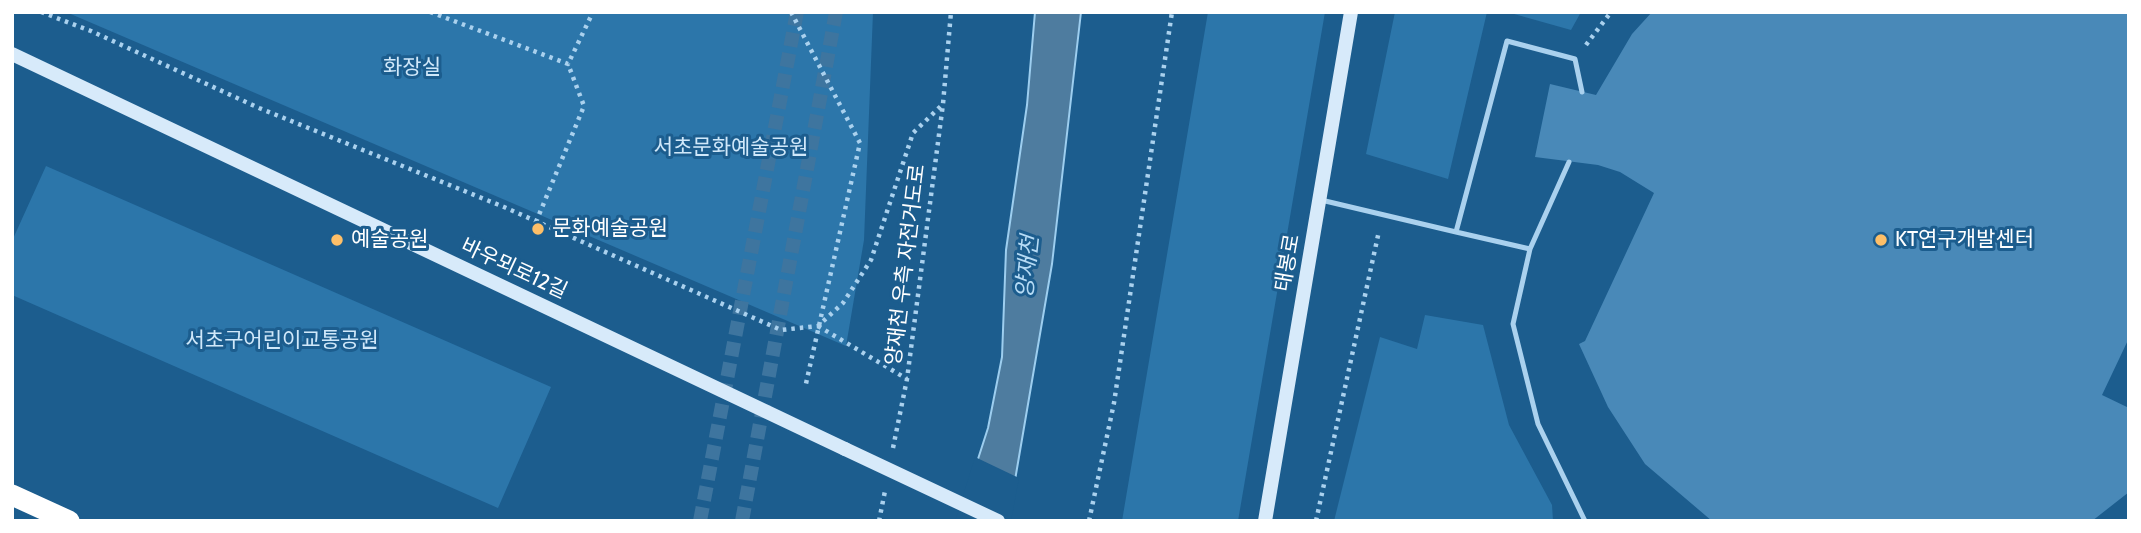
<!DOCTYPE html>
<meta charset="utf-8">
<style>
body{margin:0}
#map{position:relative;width:2141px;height:533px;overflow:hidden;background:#1c5d8e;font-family:Cabin,sans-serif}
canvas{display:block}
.frame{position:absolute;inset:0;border:14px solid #fff;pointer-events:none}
</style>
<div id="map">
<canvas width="2141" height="533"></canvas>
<div class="frame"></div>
</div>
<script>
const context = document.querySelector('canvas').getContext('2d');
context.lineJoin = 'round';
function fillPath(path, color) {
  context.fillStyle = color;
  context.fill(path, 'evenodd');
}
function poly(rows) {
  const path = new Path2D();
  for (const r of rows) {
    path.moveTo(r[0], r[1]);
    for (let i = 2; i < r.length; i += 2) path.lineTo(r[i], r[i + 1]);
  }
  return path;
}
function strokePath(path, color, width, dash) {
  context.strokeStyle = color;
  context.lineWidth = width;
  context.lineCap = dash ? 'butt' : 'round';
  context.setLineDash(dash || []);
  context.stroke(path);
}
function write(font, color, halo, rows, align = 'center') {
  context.font = font + ' Cabin,"Noto Sans KR",sans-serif';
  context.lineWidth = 6;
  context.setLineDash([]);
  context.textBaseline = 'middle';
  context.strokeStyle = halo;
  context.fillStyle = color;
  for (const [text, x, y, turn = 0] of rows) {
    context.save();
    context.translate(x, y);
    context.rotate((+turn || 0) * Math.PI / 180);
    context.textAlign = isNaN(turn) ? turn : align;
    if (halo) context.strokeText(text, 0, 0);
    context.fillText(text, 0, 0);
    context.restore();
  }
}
fillPath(poly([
 [66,12,873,12,864,240,846,346],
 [1208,12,1325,12,1238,521,1122,521],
 [1395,12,1487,12,1448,179,1366,154],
 [1507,12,1581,12,1571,30],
 [46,166,551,387,498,508,12,295,12,241],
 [1425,315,1483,325,1509,425,1552,505,1553,521,1334,521,1380,337,1417,349]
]), '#2c76aa');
const water = poly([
 [1035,12,1081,12,1052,264,1008,521,958,521,988,428,1002,357,1006,250,1027,105,1035,12]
]);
fillPath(water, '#4e7c9f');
strokePath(water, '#9dceef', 2);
fillPath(poly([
 [975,457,1019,478,1011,521,955,521]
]), '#1c5d8e');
fillPath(poly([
 [1652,12,2129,12,2129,338,2102,395,2129,408,2129,492,2092,521,1712,521,1645,464,1608,407,1579,344,1585,341,1654,193,1620,172,1598,165,1535,157,1550,84,1596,95,1632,34]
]), '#4989b8');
strokePath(poly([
 [700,521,797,12],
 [742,521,836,12]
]), '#3e759f', 14, [14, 7]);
strokePath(poly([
 [41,12,91,31,259,108,504,207,781,330,818,326,843,303,871,260,913,133,943,104],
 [430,12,568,64,593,12],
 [791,12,860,143,805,388],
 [1586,45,1611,12],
 [536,222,584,106,568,64],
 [818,326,907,379],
 [893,448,907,379,943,104,951,12],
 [879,521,885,491],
 [1089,521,1114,403,1172,12],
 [1316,521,1379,231]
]), '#aad1ee', 4.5, [3.5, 5]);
strokePath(poly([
 [1321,200,1456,232,1507,41,1575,59,1582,92],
 [1456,232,1530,249,1513,324,1538,424,1585,521],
 [1530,249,1569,162]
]), '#aad1ee', 5);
strokePath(poly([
 [12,54,845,449],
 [1265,521,1351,12]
]), '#d7eafa', 14);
strokePath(poly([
 [12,495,69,521]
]), '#fff', 21);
strokePath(poly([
 [845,449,998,521]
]), '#d7eafa', 14);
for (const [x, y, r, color] of [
 [538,229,7,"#febf68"],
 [337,240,7,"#febf68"],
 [1881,240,7,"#febf68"]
]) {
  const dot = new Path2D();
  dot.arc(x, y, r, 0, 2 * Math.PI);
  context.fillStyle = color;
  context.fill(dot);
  strokePath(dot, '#1c5d8e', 2.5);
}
write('21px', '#d0e8fa', '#1c5d8e', [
 ["화장실",412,68],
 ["서초문화예술공원",731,148],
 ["서초구어린이교통공원",282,341]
]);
write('21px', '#fff', '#1c5d8e', [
 ["문화예술공원",552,229],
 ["예술공원",351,240],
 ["KT연구개발센터",1895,240]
], 'left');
write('21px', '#fff', '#1c5d8e', [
 ["태봉로",1288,263,-80],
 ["양재천 우측 자전거도로",906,265,-83],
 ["바우뫼로12길",514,269,25]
]);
write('italic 23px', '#b6dbf5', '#1c5d8e', [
 ["양재천",1028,267,-84]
]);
</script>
